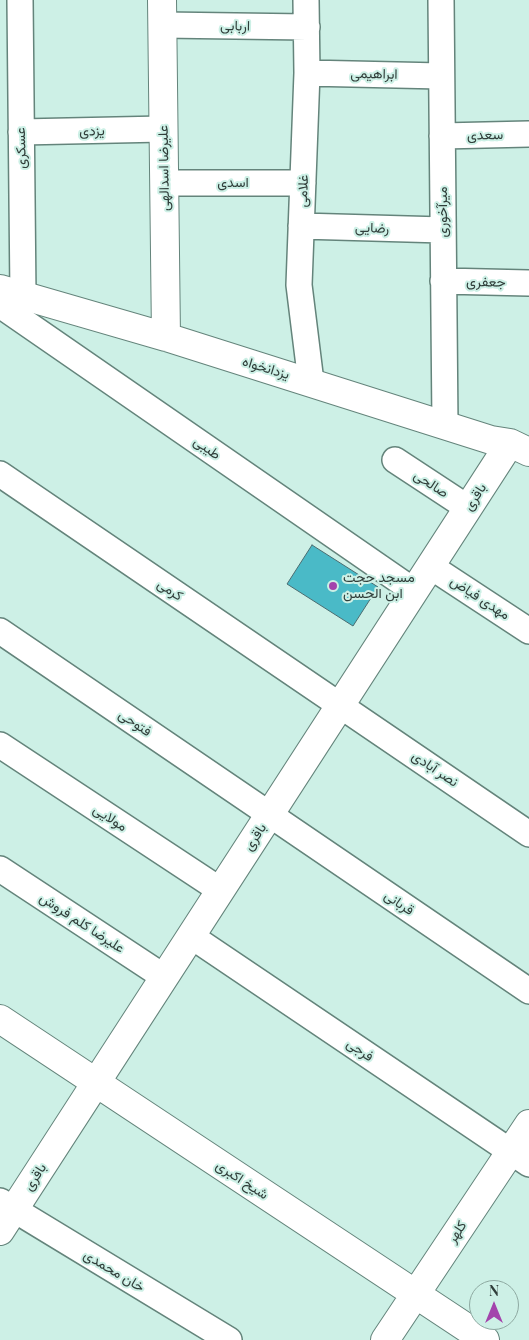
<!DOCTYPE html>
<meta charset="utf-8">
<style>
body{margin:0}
#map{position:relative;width:529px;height:1340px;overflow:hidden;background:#cdf0e6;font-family:"Playfair Display",serif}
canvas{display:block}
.north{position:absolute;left:469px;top:1280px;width:50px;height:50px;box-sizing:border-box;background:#cdf0e6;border:1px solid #8ea9a1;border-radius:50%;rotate:0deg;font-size:14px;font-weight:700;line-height:20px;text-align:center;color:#303e3a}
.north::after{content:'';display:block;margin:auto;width:18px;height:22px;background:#a344ac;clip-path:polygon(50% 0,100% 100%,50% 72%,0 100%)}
</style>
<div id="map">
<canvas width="529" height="1340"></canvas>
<div class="north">N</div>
</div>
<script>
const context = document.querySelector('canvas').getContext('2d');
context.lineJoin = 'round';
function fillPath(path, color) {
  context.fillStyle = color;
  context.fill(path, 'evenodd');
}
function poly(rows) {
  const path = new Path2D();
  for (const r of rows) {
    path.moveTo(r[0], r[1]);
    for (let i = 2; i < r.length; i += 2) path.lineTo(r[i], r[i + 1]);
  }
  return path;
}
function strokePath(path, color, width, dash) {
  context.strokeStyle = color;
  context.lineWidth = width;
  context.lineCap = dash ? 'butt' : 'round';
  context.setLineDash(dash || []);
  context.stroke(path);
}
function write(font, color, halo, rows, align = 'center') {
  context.font = font + ' "Playfair Display",Vazirmatn,serif';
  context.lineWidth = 4;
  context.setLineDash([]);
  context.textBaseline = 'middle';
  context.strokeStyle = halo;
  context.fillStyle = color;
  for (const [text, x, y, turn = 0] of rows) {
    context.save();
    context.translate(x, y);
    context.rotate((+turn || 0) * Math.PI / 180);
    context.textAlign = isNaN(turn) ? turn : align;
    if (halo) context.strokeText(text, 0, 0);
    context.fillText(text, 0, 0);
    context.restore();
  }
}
const building = poly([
 [312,545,378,587,353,626,287,584,312,545]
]);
fillPath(building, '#4abac7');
strokePath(building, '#4b6c70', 1);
const street = poly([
 [20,0,23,296],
 [306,0,307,73,299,285,311,382],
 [441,0,445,424],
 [163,25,307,27],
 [307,73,441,76],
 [21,132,163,129],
 [442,136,529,134],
 [164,183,303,183],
 [301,226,443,230],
 [443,281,529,283],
 [0,305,414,591],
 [395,460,468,508],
 [0,474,529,834],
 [430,566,529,631],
 [0,631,529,991],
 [0,745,220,890],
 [0,869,164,977],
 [191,936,529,1164],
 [0,1201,229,1340]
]);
const secondary = poly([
 [162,0,166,337],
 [0,289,166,337,491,440,510,443,529,452],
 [0,1019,485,1340],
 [0,1231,510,443],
 [385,1340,529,1124]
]);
strokePath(street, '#64847b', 28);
strokePath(secondary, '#64847b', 30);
strokePath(street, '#fff', 25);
strokePath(secondary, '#fff', 28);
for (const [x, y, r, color] of [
 [333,586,5,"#a344ac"]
]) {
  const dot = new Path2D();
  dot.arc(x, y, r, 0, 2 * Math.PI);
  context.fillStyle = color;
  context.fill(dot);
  strokePath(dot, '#cdf0e6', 2);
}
write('14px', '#303e3a', '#cdf0e6', [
 ["اربابی",235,26,1],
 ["ابراهیمی",374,74,1],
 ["یزدی",92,131,-1],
 ["سعدی",485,135,-1],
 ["عسکری",21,148,-91],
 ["علیرضا اسدالهی",164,168,-91],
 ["اسدی",233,183],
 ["غلامی",303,191,-88],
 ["میرآخوری",443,212,-90],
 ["رضایی",372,228,2],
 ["جعفری",486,282,1],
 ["یزدانخواه",266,368,17],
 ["طیبی",207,448,35],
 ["صالحی",431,484,33],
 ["باقری",475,497,-57],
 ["کرمی",170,590,34],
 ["مهدی فیاض",480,598,33],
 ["فتوحی",135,723,34],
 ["نصر آبادی",435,769,34],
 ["مولایی",110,818,33],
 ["باقری",255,837,-57],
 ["قربانی",399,903,34],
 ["علیرضا کلم فروش",82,923,33],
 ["فرجی",360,1050,34],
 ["باقری",35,1177,-57],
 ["شیخ اکبری",242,1180,33],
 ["کلهر",457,1232,-56],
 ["خان محمدی",114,1271,31]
]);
write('14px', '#303e3a', '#cdf0e6', [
 ["مسجد حجت",343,578],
 ["ابن الحسن",343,594]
], 'left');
</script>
